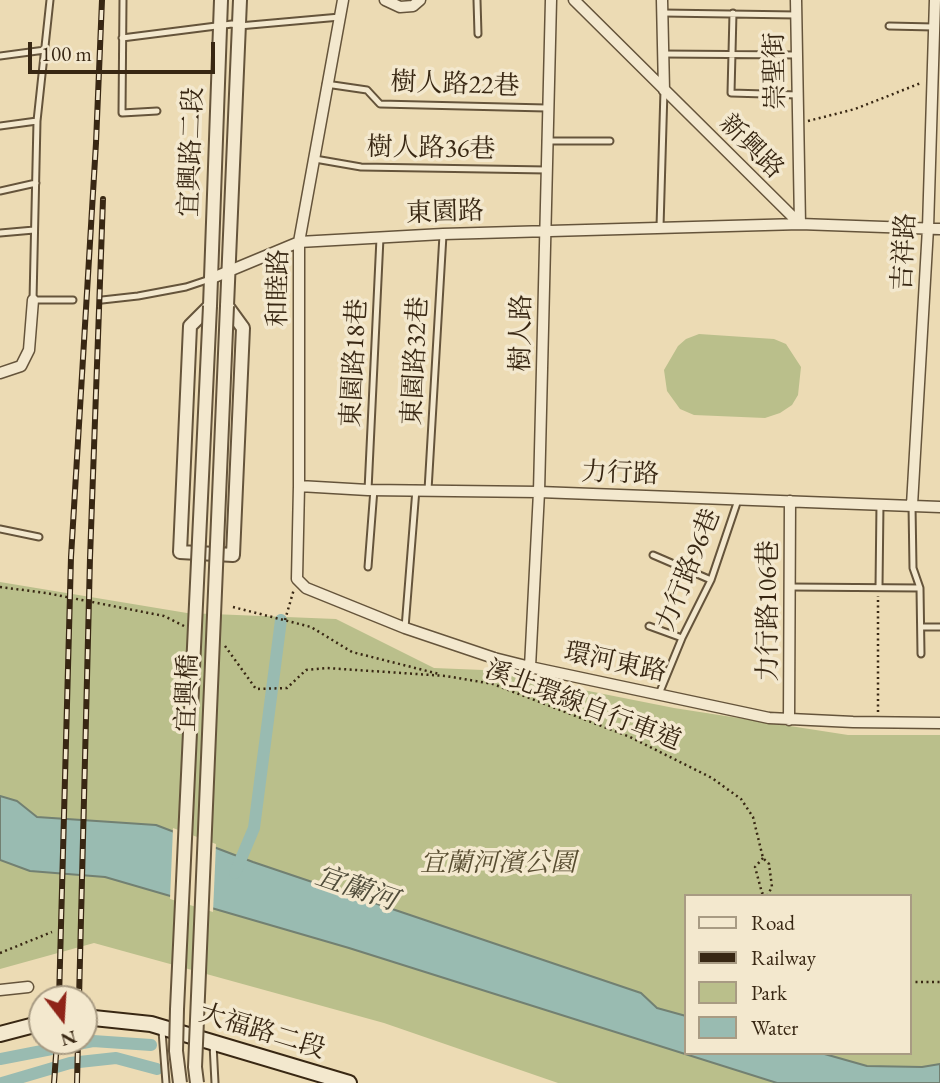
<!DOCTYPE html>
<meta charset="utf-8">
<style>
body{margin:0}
#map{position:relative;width:940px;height:1083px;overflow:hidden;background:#ecdbb4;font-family:"EB Garamond",serif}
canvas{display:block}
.legend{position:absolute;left:684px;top:894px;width:228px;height:161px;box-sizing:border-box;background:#f3e8ce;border:2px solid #a89b83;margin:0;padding:9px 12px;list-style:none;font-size:21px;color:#382713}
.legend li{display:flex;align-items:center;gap:14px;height:35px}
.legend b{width:35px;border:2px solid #a89b83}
.north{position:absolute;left:28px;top:985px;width:70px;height:70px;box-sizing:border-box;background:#f3e8ce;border:2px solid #a89b83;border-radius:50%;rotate:163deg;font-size:19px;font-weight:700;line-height:28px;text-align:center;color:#382713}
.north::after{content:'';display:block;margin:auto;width:24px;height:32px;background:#8f2418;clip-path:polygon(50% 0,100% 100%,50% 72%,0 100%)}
.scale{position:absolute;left:28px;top:42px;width:187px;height:32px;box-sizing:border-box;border:4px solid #382713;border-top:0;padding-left:9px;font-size:21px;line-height:24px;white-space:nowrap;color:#382713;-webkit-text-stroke:5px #f3e8ce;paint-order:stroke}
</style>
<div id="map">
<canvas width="940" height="1083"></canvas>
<ul class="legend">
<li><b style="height:9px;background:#f3e8ce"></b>Road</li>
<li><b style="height:9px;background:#382713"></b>Railway</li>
<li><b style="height:19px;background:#babf8b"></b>Park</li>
<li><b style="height:19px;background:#99bbb1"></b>Water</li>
</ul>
<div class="north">N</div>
<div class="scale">100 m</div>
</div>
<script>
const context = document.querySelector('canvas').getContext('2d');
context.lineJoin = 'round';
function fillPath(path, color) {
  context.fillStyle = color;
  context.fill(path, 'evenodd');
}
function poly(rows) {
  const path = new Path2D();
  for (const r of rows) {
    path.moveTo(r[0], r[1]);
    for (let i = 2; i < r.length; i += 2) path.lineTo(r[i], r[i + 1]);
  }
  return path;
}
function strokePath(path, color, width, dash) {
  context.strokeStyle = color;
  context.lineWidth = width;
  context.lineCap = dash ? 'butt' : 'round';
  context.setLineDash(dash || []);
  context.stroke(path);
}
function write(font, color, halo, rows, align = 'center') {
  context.font = font + ' "EB Garamond","Noto Serif TC",serif';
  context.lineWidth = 7;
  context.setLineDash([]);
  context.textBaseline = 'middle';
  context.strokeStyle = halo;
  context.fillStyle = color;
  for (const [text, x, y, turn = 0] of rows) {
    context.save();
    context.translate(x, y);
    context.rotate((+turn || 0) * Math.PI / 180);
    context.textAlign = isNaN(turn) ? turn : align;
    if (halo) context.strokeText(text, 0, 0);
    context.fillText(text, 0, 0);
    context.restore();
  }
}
fillPath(poly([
 [699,334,774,339,786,344,801,367,798,395,792,405,780,413,765,418,694,415,680,409,667,391,664,370,678,346,686,339],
 [0,582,187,613,336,619,434,668,483,670,674,708,848,735,940,735,940,1083,558,1083,384,1023,94,943,0,969],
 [686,896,910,896,910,1053,686,1053]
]), '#babf8b');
const water = poly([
 [0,796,17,801,37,817,156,825,253,862,641,993,657,1008,686,1016,686,1053,821,1053,867,1066,922,1067,940,1064,940,1083,777,1083,349,948,105,877,30,871,0,860,0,796]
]);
fillPath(water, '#99bbb1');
strokePath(water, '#728072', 2);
fillPath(poly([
 [173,828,216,844,213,912,170,899]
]), '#ecdbb4');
strokePath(poly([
 [8,1083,8,1080]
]), '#728072', 3.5);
strokePath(poly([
 [235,873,254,828,281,620],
 [0,1059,93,1041,151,1045],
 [2,1083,70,1063,116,1058,157,1069]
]), '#99bbb1', 12);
const service = poly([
 [50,0,37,121,33,300,73,300],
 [123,0,122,113,157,111],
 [477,0,478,34],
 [663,13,796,15],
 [733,13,731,93,798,95],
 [889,26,934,27],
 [122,38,232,24,239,26,340,17],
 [662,54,796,55],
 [0,56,45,50],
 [326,84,367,90,380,104,546,108],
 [0,126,37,121],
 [546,141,610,141],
 [315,159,361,167,547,170],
 [0,191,36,183],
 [660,227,664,90],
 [0,233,34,230],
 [102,300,138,296,186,287,210,279],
 [368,490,380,238],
 [428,490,443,235],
 [912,505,913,568,920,588,921,654],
 [0,529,39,537],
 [653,555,711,580],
 [368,567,374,489],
 [790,587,920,588],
 [879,587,880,504],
 [649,626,682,638],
 [921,627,940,627],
 [405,628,416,489],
 [659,694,682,638,711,580,738,500],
 [162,1031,166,1083],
 [213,1044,215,1083]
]);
const minor = poly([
 [343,0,299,242,299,486,297,579,306,588,405,628,494,658,530,667,769,718,853,722,940,723],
 [385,0,400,7,413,6,420,0],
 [574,0,800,224,940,229],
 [662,0,664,90],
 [210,279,299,242,443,234,800,224,796,0],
 [0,373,21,366,29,350,33,300],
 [299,486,368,490,539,492,940,507],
 [912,505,928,228,935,0],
 [530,667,539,492,551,0],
 [789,720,790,501],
 [0,990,28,987]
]);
const tertiary = poly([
 [221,0,210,306,190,326,180,552,233,555,243,328,227,306,240,0]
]);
const secondary = poly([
 [84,1017,151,1024,349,1083],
 [0,1034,42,1023]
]);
strokePath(service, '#65543b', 9);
strokePath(minor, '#65543b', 13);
strokePath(tertiary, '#65543b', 16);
strokePath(secondary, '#382713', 18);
strokePath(poly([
 [808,121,855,109,921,83],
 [0,587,46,593,164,616,184,626],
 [233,607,311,627,352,652,439,674],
 [285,620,294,589],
 [225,646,256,689,287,688,306,670,327,668,446,676,493,684,630,737,712,778,741,799,753,817,763,858,769,864,772,887,767,896],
 [878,712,878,596],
 [763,858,755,867,762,893,767,895],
 [0,953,52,932],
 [910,982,940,982]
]), '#382713', 2.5, [2, 3.5]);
strokePath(service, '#f3e8ce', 5);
strokePath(minor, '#f3e8ce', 10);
strokePath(tertiary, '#f3e8ce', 12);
strokePath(secondary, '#f3e8ce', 14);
const rail = poly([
 [59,999,71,557,96,143,102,0],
 [79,999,90,558,103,199],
 [54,1083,57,1041],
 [77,1083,78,1041]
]);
strokePath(rail, '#382713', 6);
strokePath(rail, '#f3e8ce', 3.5, [10]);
const tertiaryBridge = poly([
 [180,1083,176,1051,177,1009,210,306],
 [197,1083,195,1067,227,306]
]);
strokePath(tertiaryBridge, '#65543b', 16, []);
strokePath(tertiaryBridge, '#f3e8ce', 12);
write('26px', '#382713', '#f3e8ce', [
 ["崇聖街",776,71,-91],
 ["樹人路22巷",455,85,2],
 ["新興路",751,147,45],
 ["樹人路36巷",431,149,1],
 ["宜興路二段",192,152,-88],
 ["東園路",445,213,-2],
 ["吉祥路",905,252,-87],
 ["和睦路",279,288,-89],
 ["樹人路",522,333,-89],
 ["東園路32巷",416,361,-87],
 ["東園路18巷",355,363,-87],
 ["力行路",620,474,2],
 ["力行路96巷",689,570,-68],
 ["力行路106巷",769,611,-90],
 ["環河東路",615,663,12],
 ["宜興橋",188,693,-88],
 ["溪北環線自行車道",583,706,21],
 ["大福路二段",262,1032,17]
]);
write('italic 26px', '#584d31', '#f3e8ce', [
 ["宜蘭河濱公園",498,864]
]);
write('italic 28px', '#504c3a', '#f3e8ce', [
 ["宜蘭河",356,889,19]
]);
</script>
